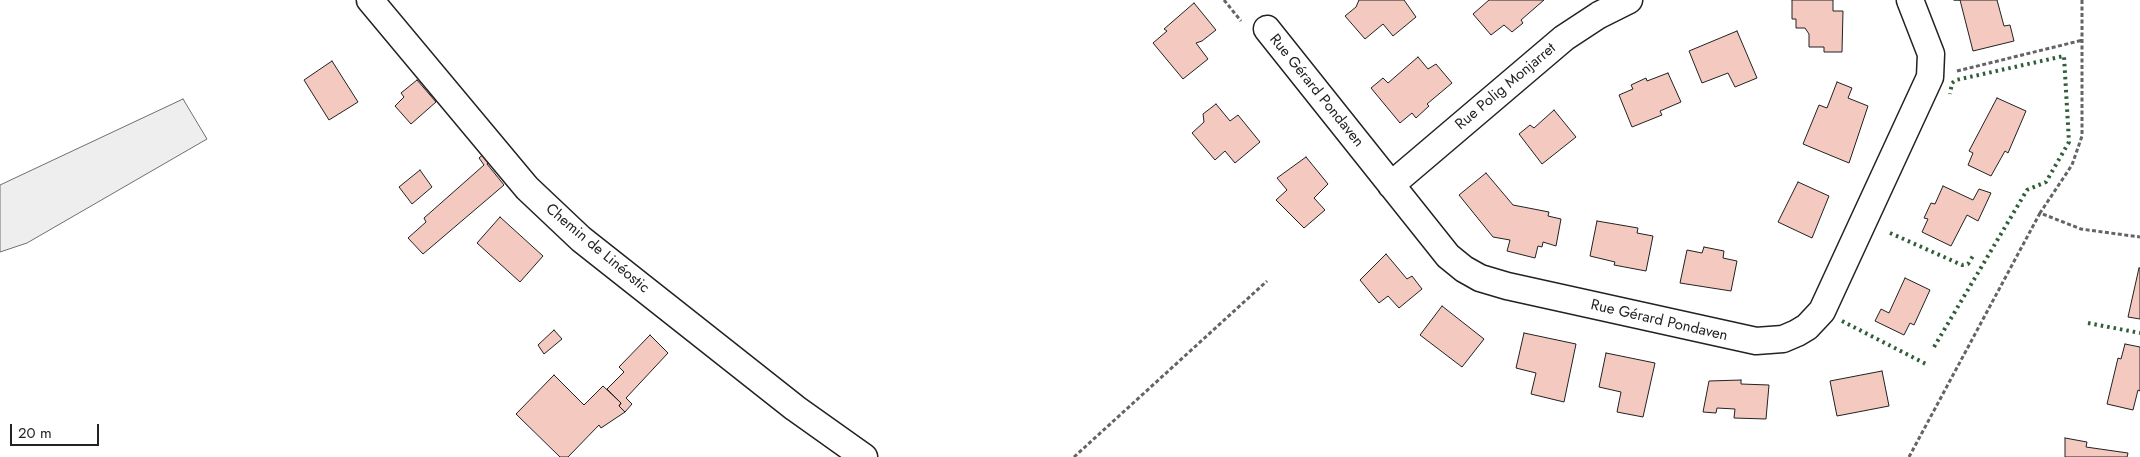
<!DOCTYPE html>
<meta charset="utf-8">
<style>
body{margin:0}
#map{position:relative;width:2140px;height:457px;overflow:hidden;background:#fff;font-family:Jost,sans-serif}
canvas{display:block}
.scale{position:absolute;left:10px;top:424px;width:89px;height:22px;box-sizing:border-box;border:2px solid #222;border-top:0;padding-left:6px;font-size:15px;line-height:18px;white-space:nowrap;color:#222;-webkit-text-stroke:4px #fff;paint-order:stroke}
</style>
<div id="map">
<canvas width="2140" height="457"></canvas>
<div class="scale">20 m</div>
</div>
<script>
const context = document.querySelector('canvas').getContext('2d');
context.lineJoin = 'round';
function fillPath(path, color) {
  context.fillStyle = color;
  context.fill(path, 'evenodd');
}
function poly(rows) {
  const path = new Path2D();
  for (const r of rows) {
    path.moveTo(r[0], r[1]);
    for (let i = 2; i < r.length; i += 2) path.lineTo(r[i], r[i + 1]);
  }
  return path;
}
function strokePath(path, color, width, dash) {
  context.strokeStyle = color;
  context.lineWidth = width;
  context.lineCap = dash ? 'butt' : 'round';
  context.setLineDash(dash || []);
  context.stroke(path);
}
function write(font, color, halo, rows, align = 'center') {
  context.font = font + ' Jost,sans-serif';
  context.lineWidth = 4;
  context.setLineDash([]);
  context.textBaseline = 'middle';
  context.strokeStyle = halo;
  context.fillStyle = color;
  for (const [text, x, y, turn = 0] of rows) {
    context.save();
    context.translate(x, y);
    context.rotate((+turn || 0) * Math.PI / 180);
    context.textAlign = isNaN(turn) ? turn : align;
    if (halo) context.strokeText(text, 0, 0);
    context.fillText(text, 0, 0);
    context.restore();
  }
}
const green = poly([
 [183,99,207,139,27,243,0,252,0,185,183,99]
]);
fillPath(green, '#eee');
strokePath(green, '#6f6f6f', 1);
const building = poly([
 [1359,0,1404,0,1416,17,1393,36,1383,24,1365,39,1345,16,1356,7,1359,0],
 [1489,0,1544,0,1521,20,1523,23,1512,32,1504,25,1491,35,1473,14,1489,0],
 [1792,0,1833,0,1833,11,1843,11,1842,52,1824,52,1824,47,1809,47,1809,34,1805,28,1796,28,1796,19,1792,19,1792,0],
 [1954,0,1997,0,2004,26,2010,25,2014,41,1973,51,1960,0,1954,0],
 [1194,3,1216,30,1202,41,1196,43,1208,59,1183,79,1153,43,1167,31,1164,29,1194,3],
 [1737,31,1757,78,1735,87,1728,73,1702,83,1689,51,1737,31],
 [1418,57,1428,69,1436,64,1452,83,1427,104,1429,106,1416,118,1412,113,1400,123,1371,88,1383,78,1388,83,1418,57],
 [332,61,358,102,329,120,304,80,332,61],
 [1668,73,1681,102,1660,111,1662,115,1632,127,1619,95,1633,89,1631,85,1646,78,1647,81,1668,73],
 [417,80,436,102,411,124,395,106,404,97,401,93,417,80],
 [1837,82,1852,88,1848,98,1868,106,1849,163,1803,144,1819,105,1827,108,1837,82],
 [1997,98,2026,111,2008,153,2005,151,1991,176,1968,165,1973,153,1969,151,1997,98],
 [1216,104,1230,121,1238,115,1260,142,1235,163,1225,151,1215,160,1192,133,1204,122,1203,114,1216,104],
 [1554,110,1576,137,1542,164,1519,134,1530,125,1534,128,1554,110],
 [485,153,490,160,487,164,504,185,423,254,408,238,426,222,424,218,484,165,479,158,485,153],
 [1306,157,1328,184,1314,198,1325,210,1304,228,1276,200,1287,190,1277,178,1306,157],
 [420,170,432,187,412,204,399,187,420,170],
 [1486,173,1513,205,1549,212,1548,216,1561,219,1556,246,1543,242,1542,247,1538,246,1535,258,1507,251,1510,240,1493,237,1459,195,1486,173],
 [1798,182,1829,196,1812,238,1778,222,1798,182],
 [1943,186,1973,200,1979,189,1991,193,1978,221,1967,215,1951,246,1922,232,1928,219,1924,218,1931,203,1935,204,1943,186],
 [500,217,543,256,520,282,477,243,500,217],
 [1597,221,1638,228,1637,233,1653,236,1646,271,1614,265,1615,262,1590,256,1597,221],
 [1704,247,1724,251,1723,258,1737,261,1731,291,1680,283,1687,250,1702,253,1704,247],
 [1386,254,1407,279,1412,276,1422,289,1399,308,1388,296,1379,303,1360,280,1386,254],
 [2139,268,2140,268,2140,319,2128,317,2139,268],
 [1905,278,1930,290,1914,325,1910,323,1904,335,1875,321,1881,309,1889,313,1905,278],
 [1442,306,1484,339,1462,367,1420,335,1442,306],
 [554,330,562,339,544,354,538,345,554,330],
 [1524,333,1576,344,1564,402,1531,394,1536,373,1516,368,1524,333],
 [650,335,668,353,626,398,632,404,625,412,619,406,621,403,607,389,624,372,619,367,650,335],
 [2125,344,2140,347,2140,391,2138,390,2133,410,2107,404,2118,358,2121,359,2125,344],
 [1606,353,1655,363,1643,417,1617,412,1621,392,1599,387,1606,353],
 [1882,371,1889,406,1837,416,1830,381,1882,371],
 [554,375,584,405,603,386,621,403,619,406,625,412,601,428,599,425,568,457,560,457,516,414,554,375],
 [1741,380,1741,384,1769,385,1766,419,1734,418,1735,409,1717,408,1716,413,1703,412,1709,381,1741,380],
 [2065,438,2087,442,2086,447,2128,453,2127,457,2065,457,2065,438]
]);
fillPath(building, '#f3c9c0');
strokePath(building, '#222', 1);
const minor = poly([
 [370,0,527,188,581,239,795,408,864,457],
 [1267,29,1448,256,1464,269,1480,278,1507,286,1756,341,1783,339,1797,333,1807,327,1822,311,1930,77,1931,54,1910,0],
 [1391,185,1564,38,1599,15,1629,0]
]);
strokePath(minor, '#222', 29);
strokePath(poly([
 [1224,0,1241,21],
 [2082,0,2082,136,2072,165,2040,213,2081,229,2140,237],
 [1957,71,2083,40],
 [1074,457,1267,281],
 [1909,457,2040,213]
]), '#646464', 3, [4, 2.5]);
strokePath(minor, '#fff', 26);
strokePath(poly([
 [1890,233,1962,265,1968,264,1973,256],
 [1842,321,1926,364],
 [2088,323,2140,333],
 [1934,347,2027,190,2046,182,2069,142,2064,56,1956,80,1952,83,1950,94]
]), '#2f5e38', 4, [2.5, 4]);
write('15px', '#222', '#fff', [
 ["Rue Polig Monjarret",1506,87,-40],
 ["Rue Gérard Pondaven",1316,91,51],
 ["Chemin de Linéostic",597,249,40],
 ["Rue Gérard Pondaven",1659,321,13]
]);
</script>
